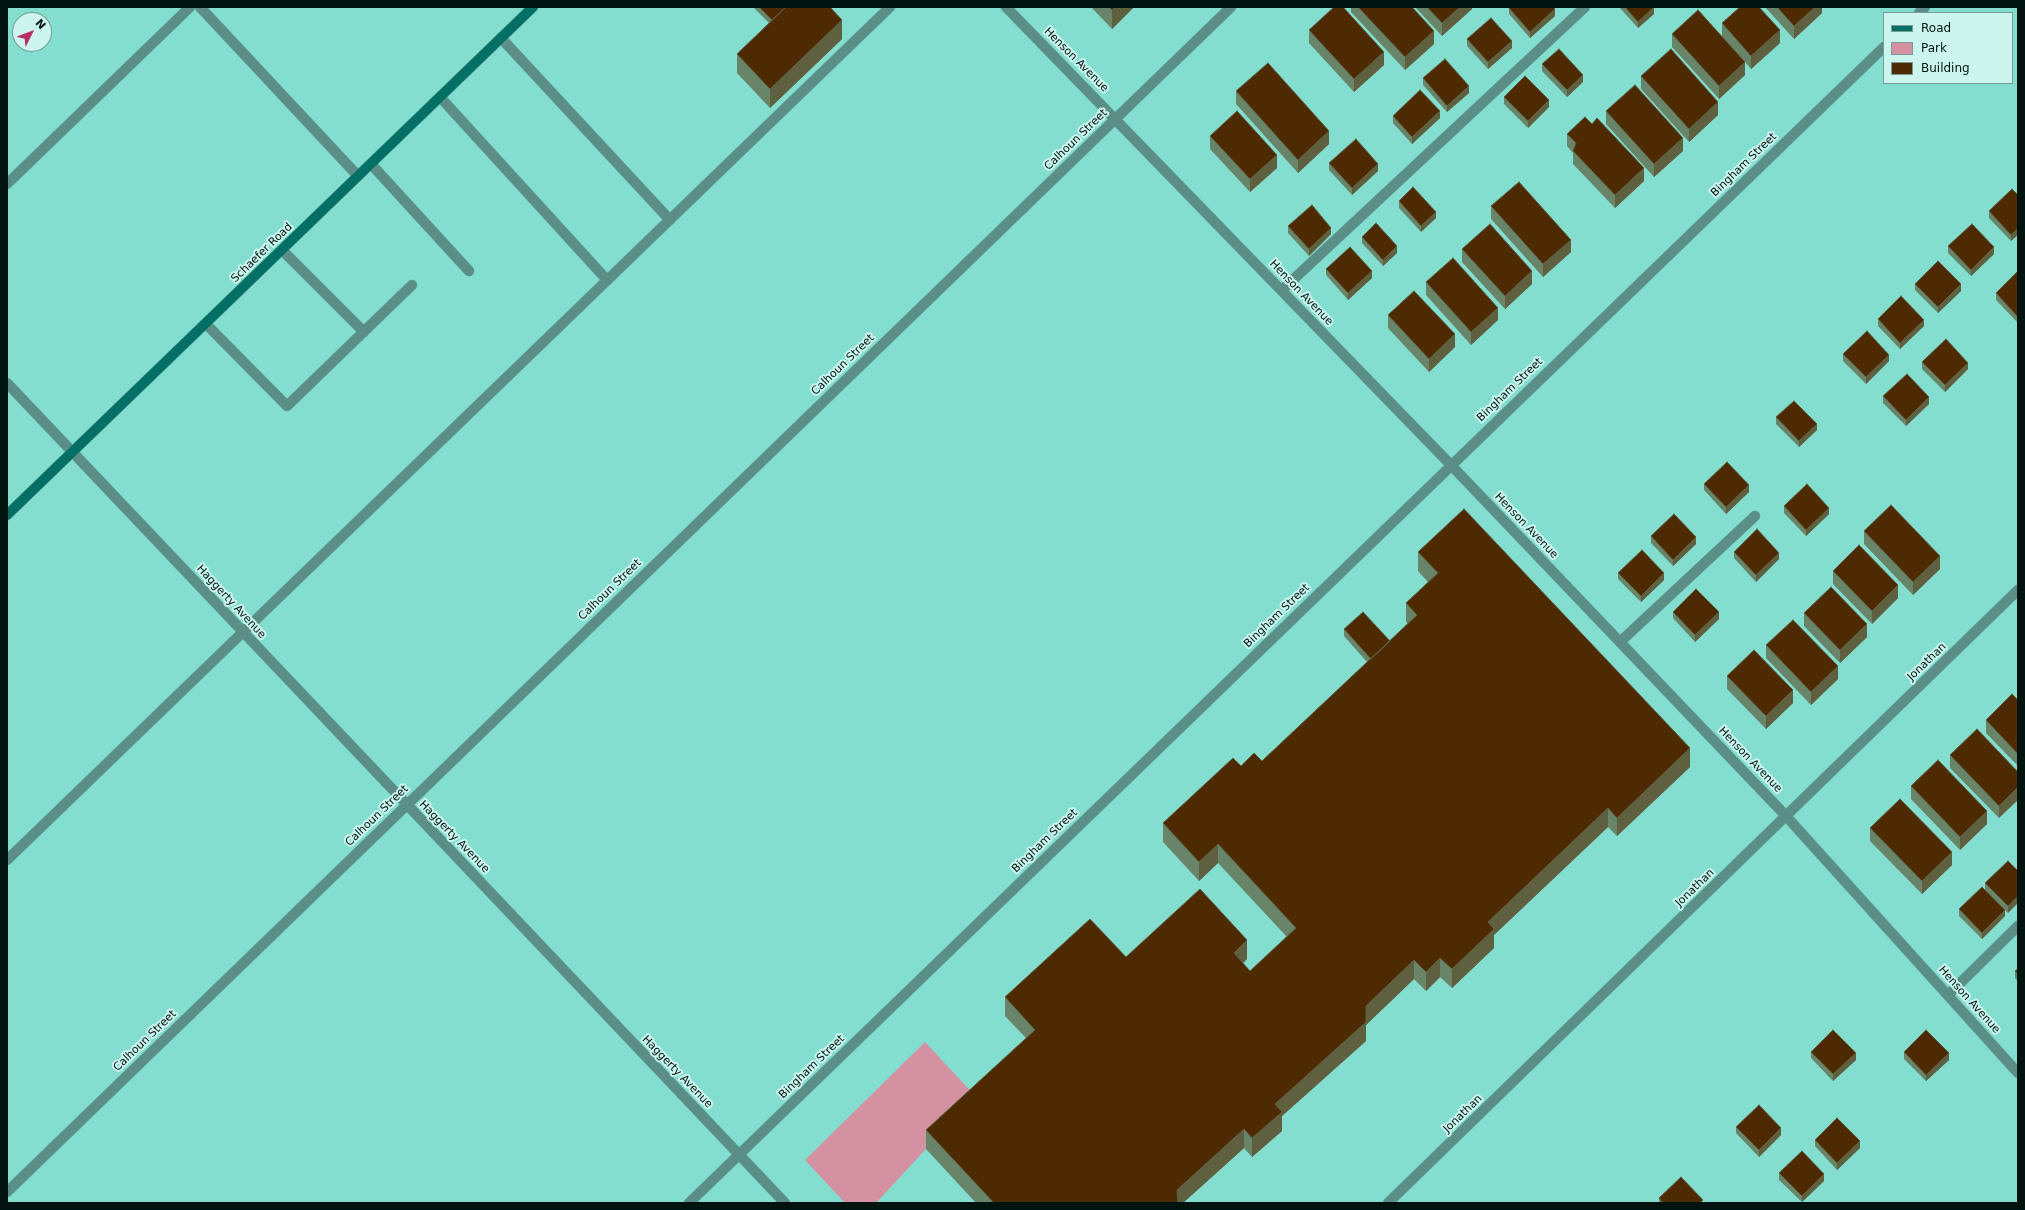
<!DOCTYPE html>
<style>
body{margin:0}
#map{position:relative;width:2025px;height:1210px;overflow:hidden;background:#84ded0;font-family:"DejaVu Sans",sans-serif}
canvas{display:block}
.frame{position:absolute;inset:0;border:8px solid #00130f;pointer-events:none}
.legend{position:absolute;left:1883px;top:12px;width:130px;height:72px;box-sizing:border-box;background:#cbf5ee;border:1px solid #7a9b95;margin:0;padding:5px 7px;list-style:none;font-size:12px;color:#00130f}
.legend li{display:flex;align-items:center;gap:8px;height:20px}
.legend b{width:20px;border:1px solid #7a9b95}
.north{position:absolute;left:12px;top:12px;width:40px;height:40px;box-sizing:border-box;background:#cbf5ee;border:1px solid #7a9b95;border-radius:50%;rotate:48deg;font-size:11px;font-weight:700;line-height:16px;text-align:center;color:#00130f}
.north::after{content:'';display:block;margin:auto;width:14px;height:18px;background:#ba2d62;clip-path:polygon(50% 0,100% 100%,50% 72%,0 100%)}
</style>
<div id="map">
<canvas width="2025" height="1210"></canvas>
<div class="frame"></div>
<ul class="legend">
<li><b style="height:5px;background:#047065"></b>Road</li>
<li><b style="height:11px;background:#d491a2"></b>Park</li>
<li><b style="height:11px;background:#4d2a02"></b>Building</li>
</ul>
<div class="north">N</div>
</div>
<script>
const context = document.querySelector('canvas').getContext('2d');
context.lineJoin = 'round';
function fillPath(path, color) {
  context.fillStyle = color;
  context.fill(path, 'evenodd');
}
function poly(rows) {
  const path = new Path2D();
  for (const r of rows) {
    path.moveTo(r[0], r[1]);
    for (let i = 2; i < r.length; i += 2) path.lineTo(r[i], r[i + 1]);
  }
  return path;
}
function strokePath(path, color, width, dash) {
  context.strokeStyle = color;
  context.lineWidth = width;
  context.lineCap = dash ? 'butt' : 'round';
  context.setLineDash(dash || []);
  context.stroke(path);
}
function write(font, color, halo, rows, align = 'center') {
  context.font = font + ' "DejaVu Sans",sans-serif';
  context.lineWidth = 4;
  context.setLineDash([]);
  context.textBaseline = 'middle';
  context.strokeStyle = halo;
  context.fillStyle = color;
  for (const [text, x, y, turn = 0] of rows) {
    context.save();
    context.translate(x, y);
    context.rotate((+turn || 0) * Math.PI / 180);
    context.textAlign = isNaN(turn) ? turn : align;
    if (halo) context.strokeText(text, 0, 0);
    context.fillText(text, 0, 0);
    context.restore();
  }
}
fillPath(poly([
 [925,1042,979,1100,926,1149,876,1203,845,1203,805,1160]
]), '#d491a2');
const lane = poly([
 [200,7,358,176],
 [501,38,670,220],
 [440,97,607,280],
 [371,164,469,271],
 [7,184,190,7],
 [282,250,364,332],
 [1282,290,1585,7],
 [206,324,287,406,412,285],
 [1620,642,1755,516],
 [7,860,890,7],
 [1948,995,2018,926]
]);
const street = poly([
 [1006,7,1450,464,1786,816,2018,1073],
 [1919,13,1925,7],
 [7,383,785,1203],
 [7,1192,1231,7],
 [689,1203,1884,47],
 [1388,1203,2018,590]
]);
const secondary = poly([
 [7,515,533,7]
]);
strokePath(lane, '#6cb9ad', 11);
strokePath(street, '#6cb9ad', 11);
strokePath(secondary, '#6cb9ad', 11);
strokePath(lane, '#5a8e86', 10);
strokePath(street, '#5a8e86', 10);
strokePath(secondary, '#047065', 10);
fillPath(poly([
 [753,7,830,7,842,39,770,108,737,73,737,54,769,23],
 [1091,7,1134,7,1112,29],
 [1351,7,1412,7,1434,44,1405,70,1351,12],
 [1415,7,1472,7,1472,9,1442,36],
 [1619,7,1654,7,1654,14,1638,28],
 [1765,7,1822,7,1822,13,1794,39],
 [1509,8,1555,16,1530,38,1509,14],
 [1722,23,1780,43,1751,69,1745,62,1745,75,1719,99,1672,47,1672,34,1722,36],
 [1309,30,1384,65,1354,92,1309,43],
 [1467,39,1512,48,1488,69,1467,46],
 [1542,64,1583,82,1567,97,1542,71],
 [1641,76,1718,115,1689,142,1641,89],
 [1423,78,1469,93,1447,112,1423,85],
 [1236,91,1329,144,1298,173,1236,104],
 [1504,97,1549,107,1528,128,1504,104],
 [1606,111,1683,151,1654,177,1606,124],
 [1393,116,1440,118,1412,144,1393,123],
 [1567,134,1644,181,1615,208,1573,164,1573,153,1567,146],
 [1210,136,1277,168,1250,192,1210,149],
 [1329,163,1378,171,1352,195,1329,170],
 [2012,189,2011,241,1989,218,1989,211],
 [1399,201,1436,218,1421,232,1399,208],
 [1491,206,1571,252,1543,277,1491,219],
 [1288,226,1331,234,1309,256,1288,233],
 [1362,237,1397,253,1383,266,1362,243],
 [1948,246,1994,254,1971,276,1948,253],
 [1462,249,1532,284,1505,309,1462,262],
 [1326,269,1372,278,1348,300,1326,275],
 [2018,271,2018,323,1996,300,1996,293],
 [1426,282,1498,320,1471,345,1426,295],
 [1915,284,1961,291,1938,313,1915,290],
 [1388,315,1455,347,1429,372,1388,328],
 [1878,319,1924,326,1900,349,1878,326],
 [1843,354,1889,361,1866,384,1843,361],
 [1922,362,1968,369,1945,392,1922,369],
 [1883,396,1929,404,1906,426,1883,403],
 [1776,417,1817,430,1799,447,1776,424],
 [1704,484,1749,492,1726,514,1704,490],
 [1784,506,1829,514,1806,536,1784,513],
 [1864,531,1940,569,1913,595,1864,544],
 [1651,536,1696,544,1673,566,1651,543],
 [1418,552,1690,767,1617,836,1608,827,1494,935,1494,948,1452,988,1440,977,1426,991,1414,979,1366,1025,1366,1041,1282,1116,1282,1131,1252,1157,1244,1148,1183,1203,976,1203,926,1149,926,1130,1026,1038,1005,1016,1005,997,1126,957,1247,959,1243,963,1250,971,1287,937,1218,863,1199,881,1163,842,1163,823,1241,766,1262,761,1367,662,1344,636,1344,629,1390,641,1408,624,1406,622,1406,603,1428,582,1418,571],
 [1734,552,1779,559,1756,582,1734,558],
 [1833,571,1898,598,1872,624,1833,584],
 [1618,573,1664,580,1641,602,1618,579],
 [1673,612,1719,619,1695,642,1673,618],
 [1804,613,1867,637,1840,663,1804,626],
 [1766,645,1838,679,1811,705,1766,658],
 [1727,676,1793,703,1766,729,1727,689],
 [2018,700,2018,766,1986,733,1986,720],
 [1950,755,2018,772,1999,818,1950,768],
 [1911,786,1987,824,1960,850,1911,799],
 [1870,828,1952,865,1922,894,1870,841],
 [2008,861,2008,913,2005,910,2005,916,1982,939,1959,916,1959,909,1985,890,1985,883],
 [2018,969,2018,981,2015,978,2015,971],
 [1811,1052,1856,1060,1833,1081,1811,1058],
 [1904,1052,1949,1060,1926,1081,1904,1059],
 [1736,1127,1781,1135,1759,1157,1736,1133],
 [1815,1140,1860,1148,1837,1170,1815,1146],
 [1779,1173,1824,1181,1802,1202,1779,1180],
 [1659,1198,1703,1203,1659,1203]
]), '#688469');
fillPath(poly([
 [1115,7,1134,7,1112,29,1112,10],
 [1460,7,1472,7,1472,9,1442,36,1442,23],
 [1654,7,1654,14,1638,28,1638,22],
 [1815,7,1822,7,1822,13,1794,39,1794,26],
 [1555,9,1555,16,1530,38,1530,32],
 [842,20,842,39,770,108,770,89],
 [1780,30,1780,43,1751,69,1751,56],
 [1434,31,1434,44,1405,70,1405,57],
 [1512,41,1512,48,1488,69,1488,62],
 [1384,52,1384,65,1354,92,1354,79],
 [1745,62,1745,75,1719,99,1719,86],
 [1583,75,1583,82,1567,97,1567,90],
 [1469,86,1469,93,1447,112,1447,106],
 [1549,100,1549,107,1528,128,1528,121],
 [1718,102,1718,115,1689,142,1689,129],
 [1440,111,1440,118,1412,144,1412,137],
 [1329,131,1329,144,1298,173,1298,160],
 [1683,138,1683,151,1654,177,1654,164],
 [1277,155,1277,168,1250,192,1250,179],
 [1378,164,1378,171,1352,195,1352,188],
 [1644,168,1644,181,1615,208,1615,195],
 [1436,212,1436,218,1421,232,1421,226],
 [1331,228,1331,234,1309,256,1309,249],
 [2018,228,2018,235,2011,241,2011,235],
 [1571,240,1571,252,1543,277,1543,264],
 [1397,246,1397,253,1383,266,1383,260],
 [1994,247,1994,254,1971,276,1971,270],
 [1372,271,1372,278,1348,300,1348,293],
 [1532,271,1532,284,1505,309,1505,296],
 [1961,284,1961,291,1938,313,1938,307],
 [1498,308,1498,320,1471,345,1471,332],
 [1924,320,1924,326,1900,349,1900,343],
 [1455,334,1455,347,1429,372,1429,359],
 [1889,355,1889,361,1866,384,1866,377],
 [1968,363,1968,369,1945,392,1945,385],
 [1929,397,1929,404,1906,426,1906,420],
 [1817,424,1817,430,1799,447,1799,441],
 [1749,485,1749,492,1726,514,1726,507],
 [1829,508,1829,514,1806,536,1806,530],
 [1696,537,1696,544,1673,566,1673,560],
 [1779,553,1779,559,1756,582,1756,575],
 [1940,556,1940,569,1913,595,1913,582],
 [1664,573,1664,580,1641,602,1641,596],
 [1898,585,1898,598,1872,624,1872,611],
 [1719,612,1719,619,1695,642,1695,635],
 [1867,624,1867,637,1840,663,1840,650],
 [1838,666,1838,679,1811,705,1811,692],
 [1793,690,1793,703,1766,729,1766,716],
 [1690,748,1690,767,1617,836,1617,818],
 [2018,787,2018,800,1999,818,1999,806],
 [1608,808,1608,827,1494,935,1494,948,1452,988,1452,969,1488,922],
 [1987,811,1987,824,1960,850,1960,837],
 [1218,844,1218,863,1199,881,1199,862],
 [1952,852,1952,865,1922,894,1922,881],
 [2018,896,2018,903,2008,913,2008,906],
 [2005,910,2005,916,1982,939,1982,933],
 [1247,940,1247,959,1234,972,1234,953],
 [1440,958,1440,977,1426,991,1426,972],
 [1414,960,1414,979,1366,1025,1366,1041,1282,1116,1282,1131,1252,1157,1252,1138,1275,1104,1366,1006],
 [1856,1053,1856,1060,1833,1081,1833,1074],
 [1949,1053,1949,1060,1926,1081,1926,1075],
 [1781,1128,1781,1135,1759,1157,1759,1150],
 [1244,1129,1244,1148,1183,1203,1177,1203,1177,1190],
 [1860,1141,1860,1148,1837,1170,1837,1163],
 [1824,1174,1824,1181,1802,1202,1802,1196]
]), '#5e6040');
const building = poly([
 [759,7,786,7,772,20,759,7],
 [786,7,830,7,842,20,770,89,737,54,786,7],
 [1109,7,1115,7,1112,10,1109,7],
 [1334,7,1343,7,1384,52,1354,79,1309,30,1334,7],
 [1358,7,1412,7,1434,31,1405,57,1358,7],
 [1427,7,1460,7,1442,23,1427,7],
 [1510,7,1553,7,1555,9,1530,32,1509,8,1510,7],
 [1625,7,1654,7,1638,22,1625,7],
 [1740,7,1759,7,1780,30,1751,56,1722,23,1740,7],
 [1777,7,1815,7,1794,26,1777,7],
 [1698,10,1745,62,1719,86,1672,34,1698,10],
 [1491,18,1512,41,1488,62,1467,39,1491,18],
 [1559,49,1583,75,1567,90,1542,64,1559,49],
 [1671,49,1718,102,1689,129,1641,76,1671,49],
 [1445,59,1469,86,1447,106,1423,78,1445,59],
 [1268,63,1329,131,1298,160,1236,91,1268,63],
 [1525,76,1549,100,1528,121,1504,97,1525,76],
 [1635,85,1683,138,1654,164,1606,111,1635,85],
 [1420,90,1440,111,1412,137,1393,116,1420,90],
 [1237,111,1277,155,1250,179,1210,136,1237,111],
 [1585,117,1592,124,1597,118,1644,168,1615,195,1573,151,1576,143,1567,134,1585,117],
 [1356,139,1378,164,1352,188,1329,163,1356,139],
 [1519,182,1571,240,1543,264,1491,206,1519,182],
 [1413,187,1436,212,1421,226,1399,201,1413,187],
 [2012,189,2018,195,2018,228,2011,235,1989,211,2012,189],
 [1312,205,1331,228,1309,249,1288,226,1312,205],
 [1376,223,1397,246,1383,260,1362,237,1376,223],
 [1490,224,1532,271,1505,296,1462,249,1490,224],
 [1972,224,1994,247,1971,270,1948,246,1972,224],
 [1350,247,1372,271,1348,293,1326,269,1350,247],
 [1453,258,1498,308,1471,332,1426,282,1453,258],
 [1938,261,1961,284,1938,307,1915,284,1938,261],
 [2018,271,2018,317,1996,293,2018,271],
 [1414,291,1455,334,1429,359,1388,315,1414,291],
 [1901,296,1924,320,1900,343,1878,319,1901,296],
 [1867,331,1889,355,1866,377,1843,354,1867,331],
 [1946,339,1968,363,1945,385,1922,362,1946,339],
 [1907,374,1929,397,1906,420,1883,396,1907,374],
 [1794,401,1817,424,1799,441,1776,417,1794,401],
 [1727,462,1749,485,1726,507,1704,484,1727,462],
 [1807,484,1829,508,1806,530,1784,506,1807,484],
 [1891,505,1940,556,1913,582,1864,531,1891,505],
 [1464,509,1690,748,1617,818,1608,808,1488,922,1494,929,1452,969,1440,958,1426,972,1414,960,1366,1006,1366,1022,1275,1104,1282,1112,1252,1138,1244,1129,1177,1190,1178,1203,994,1203,926,1130,1035,1030,1005,997,1090,919,1126,957,1200,889,1247,940,1234,953,1250,971,1296,928,1218,844,1199,862,1163,823,1233,758,1241,766,1254,753,1262,761,1417,615,1406,603,1438,573,1418,552,1464,509],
 [1674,514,1696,537,1673,560,1651,536,1674,514],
 [1757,529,1779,553,1756,575,1734,552,1757,529],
 [1859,545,1898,585,1872,611,1833,571,1859,545],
 [1642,550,1664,573,1641,596,1618,573,1642,550],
 [1831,587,1867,624,1840,650,1804,613,1831,587],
 [1696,589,1719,612,1695,635,1673,612,1696,589],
 [1363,612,1390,641,1371,659,1344,629,1363,612],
 [1793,620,1838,666,1811,692,1766,645,1793,620],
 [1754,650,1793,690,1766,716,1727,676,1754,650],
 [2012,694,2018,700,2018,754,1986,720,2012,694],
 [1977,729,2018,772,2018,787,1999,806,1950,755,1977,729],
 [1938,760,1987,811,1960,837,1911,786,1938,760],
 [1900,799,1952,852,1922,881,1870,828,1900,799],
 [2008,861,2018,871,2018,896,2008,906,1985,883,2008,861],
 [1982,887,2005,910,1982,933,1959,909,1982,887],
 [2018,969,2018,974,2015,971,2018,969],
 [1833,1030,1856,1053,1833,1074,1811,1052,1833,1030],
 [1926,1030,1949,1053,1926,1075,1904,1052,1926,1030],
 [1759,1105,1781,1128,1759,1150,1736,1127,1759,1105],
 [1837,1118,1860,1141,1837,1163,1815,1140,1837,1118],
 [1802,1151,1824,1174,1802,1196,1779,1173,1802,1151],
 [1681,1177,1703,1200,1700,1203,1663,1203,1659,1198,1681,1177]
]);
fillPath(building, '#4d2a02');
strokePath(building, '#5e6040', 1);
write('11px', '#00130f', '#cbf5ee', [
 ["Henson Avenue",1076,60,45],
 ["Calhoun Street",1076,140,-44],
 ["Bingham Street",1744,165,-44],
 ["Schaefer Road",262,253,-44],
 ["Henson Avenue",1301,293,46],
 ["Calhoun Street",843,365,-44],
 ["Bingham Street",1510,390,-44],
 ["Henson Avenue",1526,526,46],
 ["Calhoun Street",610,590,-44],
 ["Haggerty Avenue",231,602,47],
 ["Bingham Street",1277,616,-44],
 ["Jonathan",1927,662,-44],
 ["Henson Avenue",1750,760,46],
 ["Calhoun Street",377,816,-44],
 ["Haggerty Avenue",454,837,46],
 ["Bingham Street",1045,841,-44],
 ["Jonathan",1695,888,-44],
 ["Henson Avenue",1969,1000,48],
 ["Calhoun Street",145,1041,-44],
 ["Bingham Street",812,1067,-44],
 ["Haggerty Avenue",677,1072,46],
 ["Jonathan",1463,1114,-44]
]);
</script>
